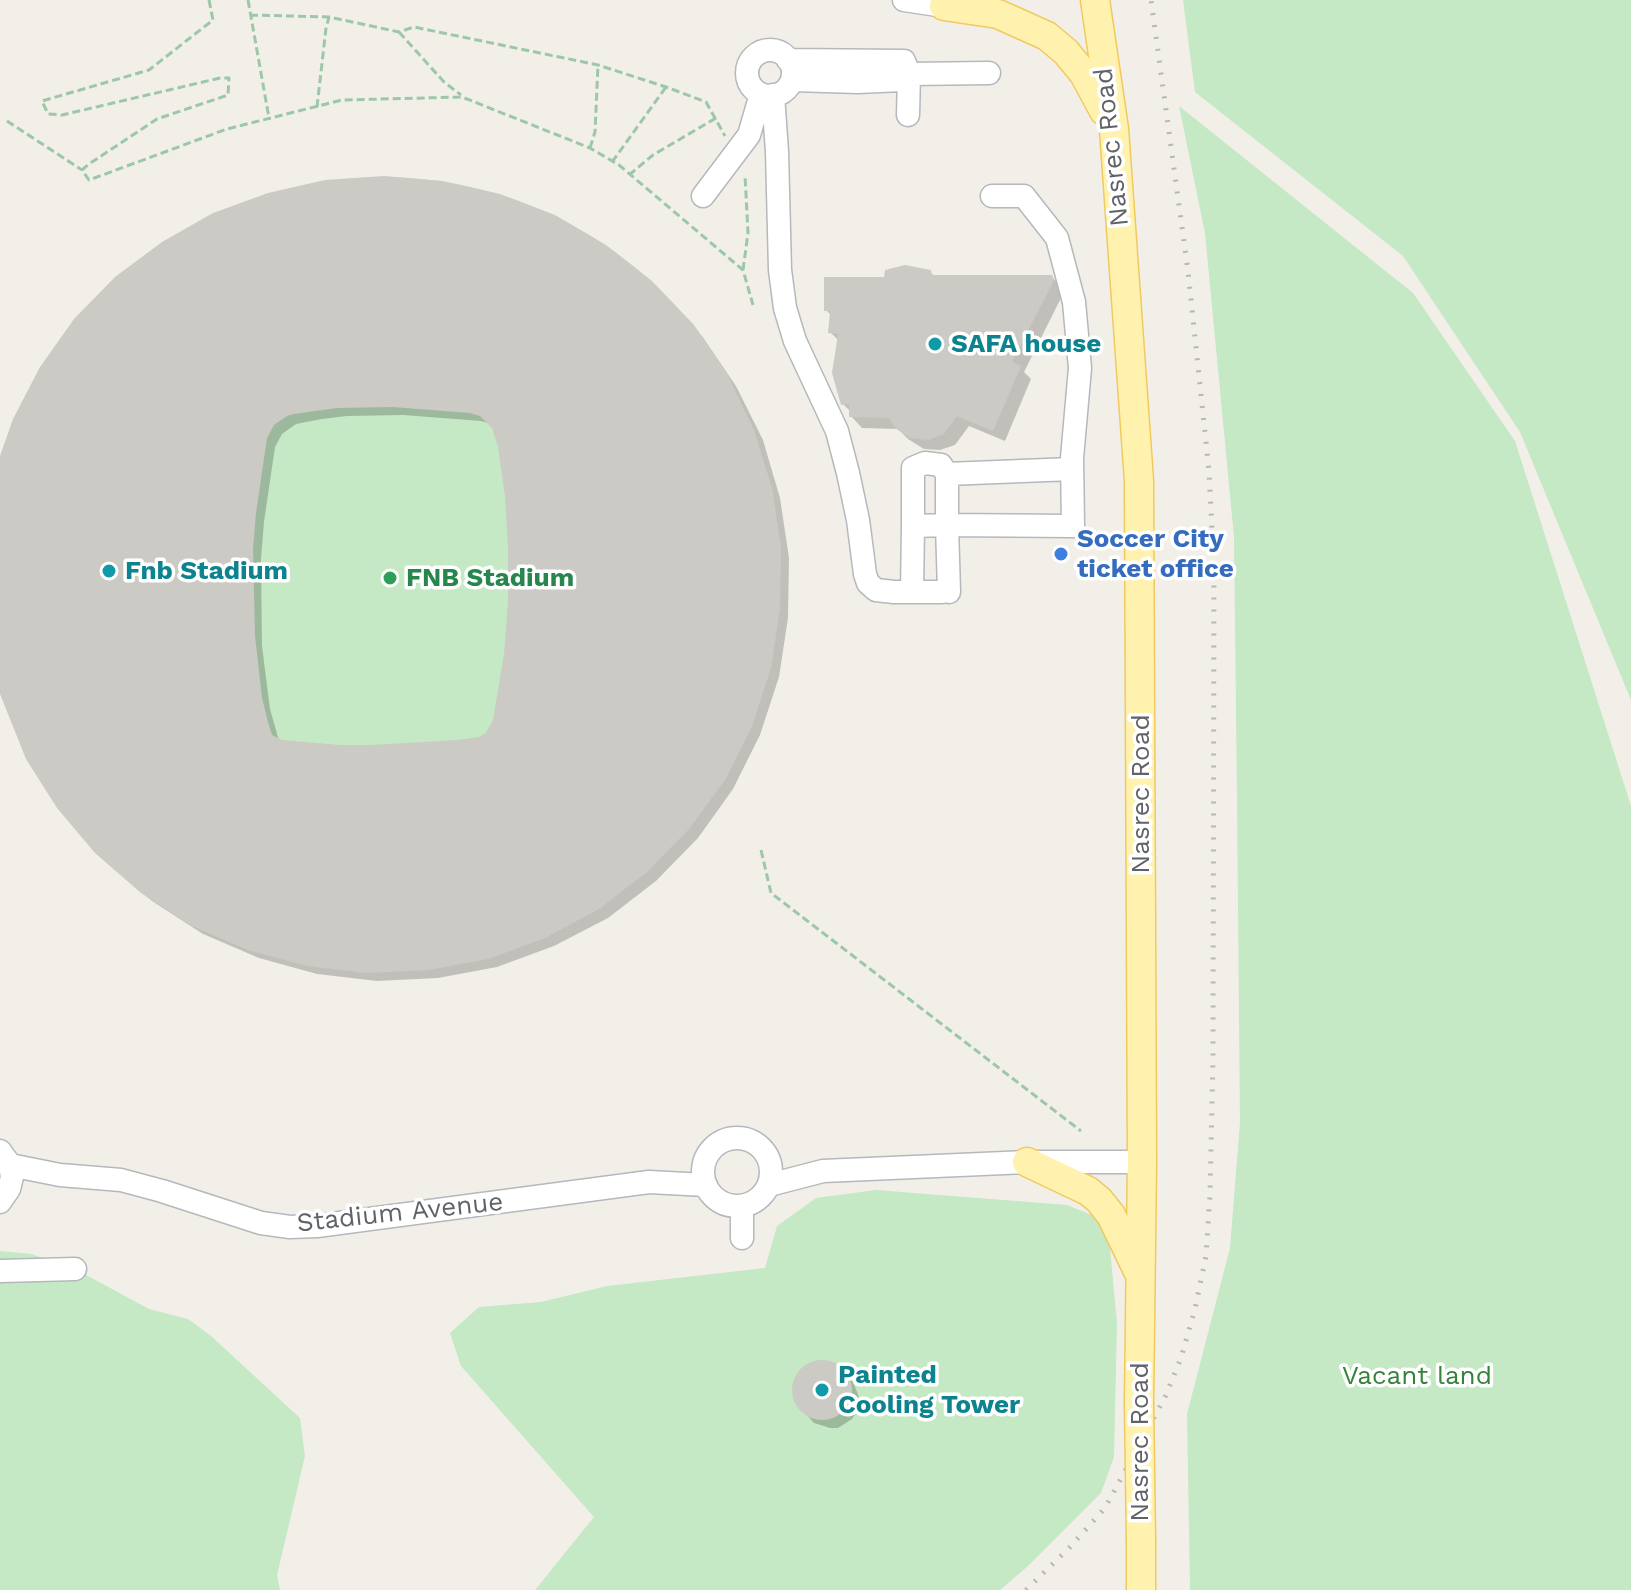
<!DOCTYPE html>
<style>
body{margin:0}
canvas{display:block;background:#f1efe8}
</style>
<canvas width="1631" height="1590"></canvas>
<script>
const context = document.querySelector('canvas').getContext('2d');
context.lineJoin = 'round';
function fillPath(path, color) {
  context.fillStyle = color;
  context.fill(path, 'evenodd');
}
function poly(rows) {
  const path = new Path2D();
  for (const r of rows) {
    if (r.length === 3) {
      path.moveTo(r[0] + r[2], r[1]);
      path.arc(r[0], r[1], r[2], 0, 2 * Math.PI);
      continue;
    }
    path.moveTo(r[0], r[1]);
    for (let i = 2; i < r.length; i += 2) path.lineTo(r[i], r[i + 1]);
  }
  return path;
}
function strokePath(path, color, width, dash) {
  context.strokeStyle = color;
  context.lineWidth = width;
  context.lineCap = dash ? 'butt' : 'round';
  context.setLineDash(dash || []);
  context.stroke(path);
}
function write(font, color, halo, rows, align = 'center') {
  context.font = font + ' "Work Sans",sans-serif';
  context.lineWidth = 7;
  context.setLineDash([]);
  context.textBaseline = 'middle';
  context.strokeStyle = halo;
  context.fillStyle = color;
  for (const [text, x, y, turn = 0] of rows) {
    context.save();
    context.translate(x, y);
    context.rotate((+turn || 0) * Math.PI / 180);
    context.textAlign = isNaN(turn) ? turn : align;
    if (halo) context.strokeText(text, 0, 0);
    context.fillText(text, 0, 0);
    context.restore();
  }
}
fillPath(poly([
 [1183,0,1631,0,1631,700,1520,432,1403,256,1195,92],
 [1179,106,1413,293,1515,441,1631,806,1631,1590,1190,1590,1187,1414,1230,1248,1240,1123,1237,797,1234,537,1205,233],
 [383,574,397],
 [876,1190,1067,1205,1094,1216,1109,1238,1117,1323,1114,1457,1101,1493,1028,1566,1000,1590,535,1590,594,1517,461,1366,450,1333,479,1307,541,1302,607,1286,765,1268,777,1226,816,1198],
 [0,1251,31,1254,75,1269,149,1309,188,1319,211,1336,300,1418,305,1456,277,1575,280,1590,0,1590]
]), '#c5e8c5');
fillPath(poly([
 [930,272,935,277,1052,277,1063,289,1064,292,1024,372,1031,379,1005,441,969,426,955,445,940,450,924,449,908,439,898,429,862,428,851,416,851,412,843,404,839,341,831,333,832,316,826,310,886,279],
 [651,283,702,336,736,386,763,440,780,498,789,558,788,618,779,677,760,735,733,789,698,838,656,881,608,918,554,946,497,967,438,978,377,981,317,974,259,958,203,934,152,901,106,862,0,686,0,462],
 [403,415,481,421,491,424,500,446,507,495,510,602,506,654,495,721,487,734,479,739,371,747,282,742,279,741,270,709,262,646,261,559,264,522,275,447,282,434,296,424,322,419,347,416],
 [815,1363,831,1364,844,1373,853,1382,859,1397,856,1413,852,1419,838,1428,830,1428,814,1423,795,1401,793,1393,796,1377,801,1371]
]), '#0003');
fillPath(poly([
 [384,176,443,181,500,194,555,215,606,245,652,281,694,325,728,375,754,430,772,488,781,548,780,608,771,668,752,726,725,780,689,829,647,872,599,909,545,938,488,959,428,970,367,973,307,966,248,950,192,926,141,893,95,853,57,808,26,759,0,694,0,456,13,419,40,367,74,319,115,277,162,242,213,213,268,193,325,180],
 [393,407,470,413,480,416,492,428,498,447,505,496,508,547,508,602,504,654,493,720,486,733,479,737,457,740,371,745,339,745,282,740,272,735,268,722,262,698,255,636,253,549,256,513,267,438,274,425,287,416,294,414,337,408],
 [905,265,931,270,932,275,1052,275,1054,280,1012,362,1021,366,993,431,957,416,944,434,928,440,910,438,895,428,889,418,849,417,849,404,841,405,832,373,838,334,828,333,830,311,824,311,824,277,884,277,885,270],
 [822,1390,30]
]), '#cccac5');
const minor = poly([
 [904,0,944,6,957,4],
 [770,73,23],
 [788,60,904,61,909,74,908,115],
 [792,80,858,82,902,80,909,74,989,73],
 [773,95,777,152,780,270,785,308,795,341,837,431,848,473,858,520,865,574,868,583,876,590,894,592,942,592],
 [703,196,749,135,761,94],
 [913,526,913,468,925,463,941,465,947,474],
 [912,592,913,526,947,525,947,474,1072,469],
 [949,592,947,525,1073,526,1072,458,1080,368,1074,302,1057,238,1024,196,992,196],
 [737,1172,34],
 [0,1151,10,1165,12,1177,9,1189,0,1202],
 [10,1165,60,1175,121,1180,162,1191,261,1223,290,1227,317,1226,649,1182,706,1185],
 [769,1185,823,1171,1027,1162,1142,1162],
 [742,1206,742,1238],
 [0,1271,75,1269]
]);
const major = poly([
 [1095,0,1114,129,1139,481,1142,1162,1139,1403],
 [944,6,998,14,1047,36,1066,52,1084,74,1104,111],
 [1027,1162,1088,1191,1099,1200,1111,1215,1138,1271],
 [1141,1590,1141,1541]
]);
strokePath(minor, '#b5b8bc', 25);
strokePath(major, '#f2c960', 31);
strokePath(poly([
 [209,0,213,20,149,70,42,101,48,114,62,115,220,78,229,78,228,95,157,119,89,164,82,170,89,180,227,129,342,100,462,97,590,148,619,165,743,270,753,305],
 [248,0,269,118],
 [250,15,329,17,399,32,414,27,598,65,666,87,706,102,725,136],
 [399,32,444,82,461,95],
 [317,107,326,28,329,17],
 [7,121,82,170],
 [590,148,595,132,598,65],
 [612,162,666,87],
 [629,175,653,155,716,118],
 [743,270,748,233,745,175],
 [761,850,771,893,1081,1131]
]), '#9cc7a9', 3, [8, 4]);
strokePath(minor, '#fff', 22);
strokePath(major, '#fff2af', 28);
strokePath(poly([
 [1026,1590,1070,1547,1105,1508,1165,1397,1181,1358,1195,1309,1206,1256,1210,1195,1213,1057,1214,568,1209,471,1188,271,1151,0]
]), '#b6b7b8', 5, [2, 10]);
const majorBridge = poly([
 [1139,1403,1141,1541]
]);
strokePath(majorBridge, '#f2c960', 31, []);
strokePath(majorBridge, '#fff2af', 28);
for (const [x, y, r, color] of [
 [935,344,8,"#0f9aa8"],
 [1061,554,8,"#3f7fe0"],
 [109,571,8,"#0f9aa8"],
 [390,578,8,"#2e9e5b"],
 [822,1390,8,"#0f9aa8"]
]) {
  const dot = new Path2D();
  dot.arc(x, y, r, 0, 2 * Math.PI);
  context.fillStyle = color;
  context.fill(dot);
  strokePath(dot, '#fff', 3);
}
write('26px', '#5f6368', '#fff', [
 ["Nasrec Road",1112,147,-96],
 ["Nasrec Road",1141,794,-90],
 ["Stadium Avenue",400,1213,-6],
 ["Nasrec Road",1140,1442,-90]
]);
write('bold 26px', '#0d838f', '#fff', [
 ["SAFA house",951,344],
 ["Fnb Stadium",125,571],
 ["Painted",838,1375],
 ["Cooling Tower",838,1405]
], 'left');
write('bold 26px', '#366cbe', '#fff', [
 ["Soccer City",1077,539],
 ["ticket office",1077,569]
], 'left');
write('bold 26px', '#27864d', '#fff', [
 ["FNB Stadium",406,578]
], 'left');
write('26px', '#348238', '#fff', [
 ["Vacant land",1417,1376]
]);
</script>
